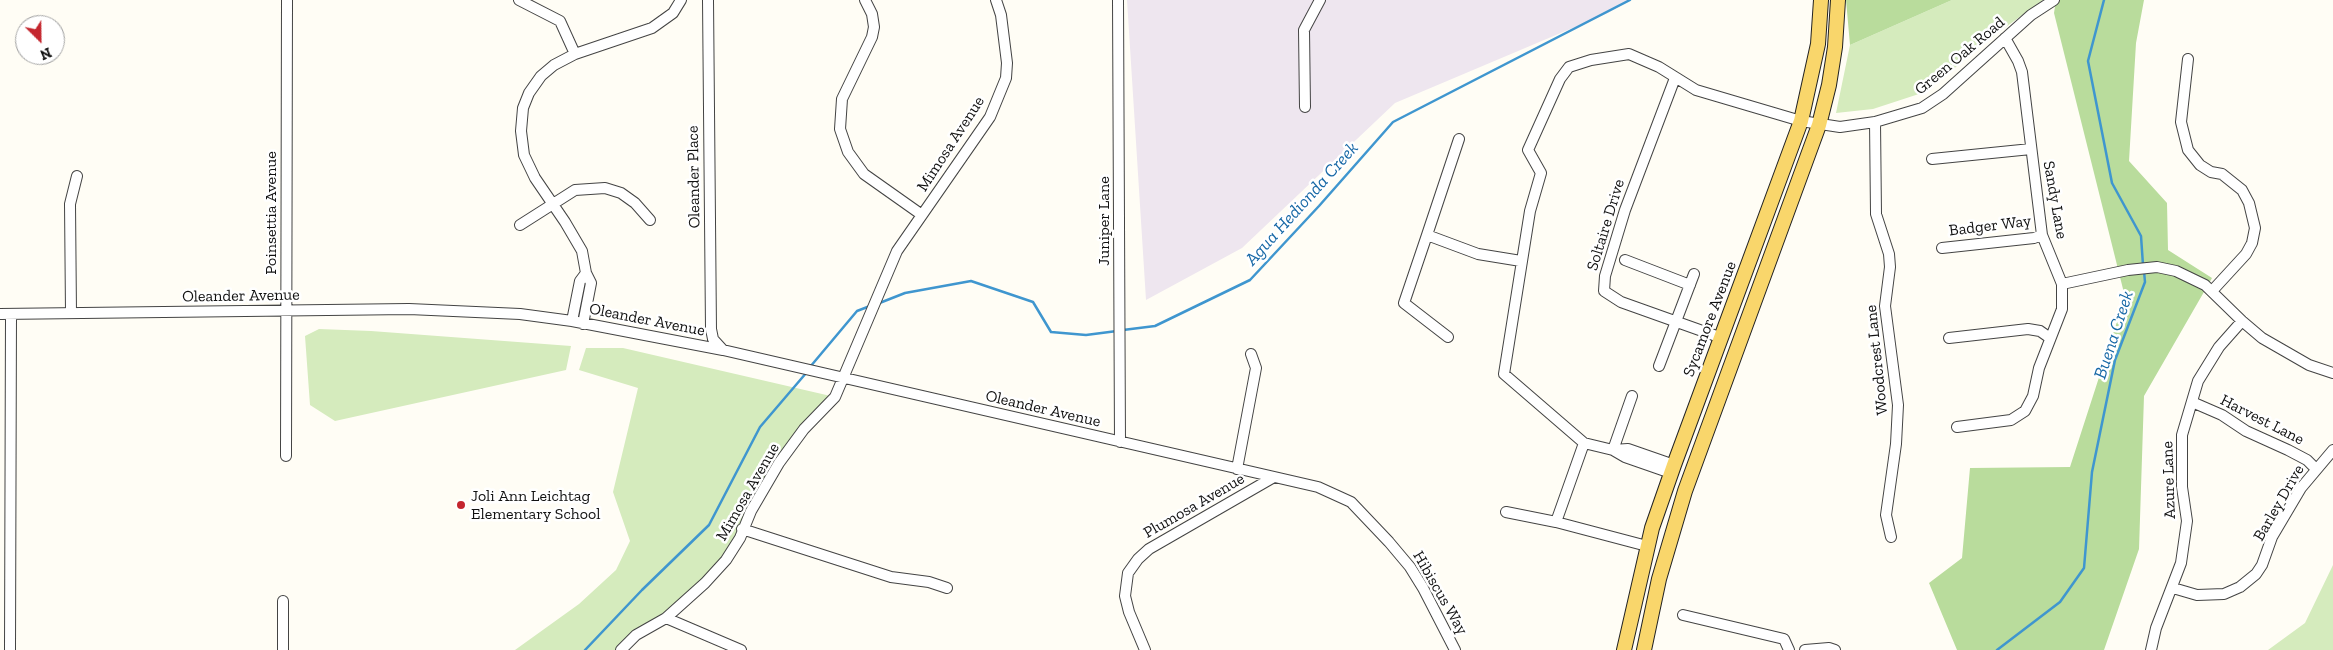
<!DOCTYPE html>
<style>
body{margin:0}
#map{position:relative;width:2333px;height:650px;overflow:hidden;background:#fffdf5;font-family:"Zilla Slab",serif}
canvas{display:block}
.north{position:absolute;left:15px;top:15px;width:50px;height:50px;box-sizing:border-box;background:#fff;border:1px solid #a0a0a0;border-radius:50%;rotate:157deg;font-size:14px;font-weight:700;line-height:20px;text-align:center;color:#111}
.north::after{content:'';display:block;margin:auto;width:18px;height:22px;background:#c4262e;clip-path:polygon(50% 0,100% 100%,50% 72%,0 100%)}
</style>
<div id="map">
<canvas width="2333" height="650"></canvas>
<div class="north">N</div>
</div>
<script>
const context = document.querySelector('canvas').getContext('2d');
context.lineJoin = 'round';
function fillPath(path, color) {
  context.fillStyle = color;
  context.fill(path, 'evenodd');
}
function poly(rows) {
  const path = new Path2D();
  for (const r of rows) {
    path.moveTo(r[0], r[1]);
    for (let i = 2; i < r.length; i += 2) path.lineTo(r[i], r[i + 1]);
  }
  return path;
}
function strokePath(path, color, width, dash) {
  context.strokeStyle = color;
  context.lineWidth = width;
  context.lineCap = dash ? 'butt' : 'round';
  context.setLineDash(dash || []);
  context.stroke(path);
}
function write(font, color, halo, rows, align = 'center') {
  context.font = font + ' "Zilla Slab",serif';
  context.lineWidth = 5;
  context.setLineDash([]);
  context.textBaseline = 'middle';
  context.strokeStyle = halo;
  context.fillStyle = color;
  for (const [text, x, y, turn = 0] of rows) {
    context.save();
    context.translate(x, y);
    context.rotate((+turn || 0) * Math.PI / 180);
    context.textAlign = isNaN(turn) ? turn : align;
    if (halo) context.strokeText(text, 0, 0);
    context.fillText(text, 0, 0);
    context.restore();
  }
}
fillPath(poly([
 [1127,0,1630,0,1608,13,1395,103,1242,248,1146,300]
]), '#eee6ef');
fillPath(poly([
 [1952,0,2043,0,1999,32,1925,92,1873,109,1836,113,1850,45],
 [319,329,371,331,571,346,566,370,335,421,310,405,305,336],
 [586,348,623,348,835,397,804,429,726,560,621,650,515,650,579,604,616,570,630,541,613,492,638,388,579,370],
 [2333,565,2333,650,2268,650,2305,623]
]), '#d5ebbd');
fillPath(poly([
 [1846,0,1952,0,1850,45],
 [2056,0,2144,0,2136,43,2129,161,2167,203,2168,250,2212,278,2144,396,2139,549,2104,650,1957,650,1929,583,1962,558,1970,468,2070,467,2125,297,2054,13]
]), '#b9dc9c');
strokePath(poly([
 [2104,0,2088,61,2112,183,2141,236,2143,265],
 [877,304,905,293,971,281,1033,302,1051,332,1086,335,1117,331],
 [1123,330,1155,326,1250,280,1319,206,1393,122,1630,0],
 [810,367,857,311,870,306],
 [585,650,642,590,709,525,760,427,807,372],
 [1997,650,2060,602,2084,568,2092,472,2115,360,2145,282,2144,271]
]), '#3f96cf', 2.5);
const minor = poly([
 [519,0,560,21,575,54],
 [708,0,711,329,713,339,723,350],
 [865,0,872,14,874,27,872,37,842,99,840,129,848,152,864,174,922,215,990,117,1006,78,1007,63,1001,15,996,0],
 [1118,0,1120,442],
 [2188,59,2181,122,2188,150,2200,165,2211,172,2222,174,2242,190,2249,203,2255,228,2252,243,2246,254,2212,291],
 [1675,78,1625,210,1605,276,1604,291,1621,302,1722,338],
 [1305,107,1304,30,1320,0],
 [1875,122,1876,214,1889,254,1890,267,1885,306,1898,405,1896,444,1886,515,1891,537],
 [1932,159,2031,149],
 [520,225,575,190,605,188,621,193,635,203,650,220],
 [1427,235,1459,139],
 [1942,248,2034,238,2042,235],
 [1625,260,1690,285],
 [2062,284,2128,270,2157,267,2176,271,2205,285,2242,321,2262,338,2309,365,2333,373],
 [71,313,70,204,77,176],
 [0,314,409,309,520,314,572,321,723,350,1318,487,1351,502,1389,542,1410,567,1423,588,1455,650],
 [572,321,580,281,586,273],
 [583,324,591,283,586,273,582,251,565,222,535,178,524,155,521,131,523,108,529,93,541,76,554,65,575,54,652,28,673,13,681,0],
 [1448,337,1404,303,1427,235,1478,254,1521,261],
 [1949,338,2028,329,2040,331,2050,338],
 [1659,366,1694,274],
 [2192,402,2222,415,2246,431,2288,450,2307,460,2315,468],
 [1957,427,2011,420,2025,411,2033,396,2039,368,2062,309,2062,284,2042,235,2022,72,2018,61,2005,38],
 [1584,443,1613,450,1628,449,1674,465],
 [1613,450,1625,457,1671,473],
 [1613,450,1632,396],
 [286,456,287,0],
 [1237,469,1256,368,1251,354],
 [1506,512,1556,522],
 [742,529,891,577,929,582,947,588],
 [1647,546,1556,522,1584,443,1504,374,1530,211,1541,173,1528,150,1560,79,1569,67,1591,60,1629,54,1659,67,1696,90,1801,121,1840,127,1875,122,1922,108,1943,94,2031,15,2054,0],
 [2173,588,2197,595,2224,594,2240,587,2256,574,2262,565,2272,537,2301,488,2333,450],
 [283,601,283,650],
 [1683,615,1784,639,1789,650],
 [666,618,741,650],
 [10,650,11,314],
 [621,650,636,635,666,618,705,583,726,560,740,538,751,511,779,463,804,429,835,397,897,251,922,215],
 [1145,650,1129,612,1125,596,1128,573,1138,559,1149,549,1274,477],
 [1805,650,1829,648,1835,650],
 [2151,650,2156,628,2181,563,2187,521,2182,487,2182,435,2198,381,2219,347,2242,321]
]);
const major = poly([
 [1624,650,1652,528,1674,465,1801,121,1818,44,1821,0],
 [1644,650,1659,579,1685,491,1819,125,1829,85,1835,47,1838,0]
]);
strokePath(minor, '#444', 12);
strokePath(major, '#222', 16);
strokePath(minor, '#fff', 10);
strokePath(major, '#f9d66b', 14);
for (const [x, y, r, color] of [
 [461,505,5,"#c4262e"]
]) {
  const dot = new Path2D();
  dot.arc(x, y, r, 0, 2 * Math.PI);
  context.fillStyle = color;
  context.fill(dot);
  strokePath(dot, '#fff', 2);
}
write('16px', '#111', '#fff', [
 ["Green Oak Road",1960,56,-40],
 ["Mimosa Avenue",951,144,-57],
 ["Oleander Place",694,177,-91],
 ["Sandy Lane",2055,200,80],
 ["Poinsettia Avenue",271,213,-90],
 ["Juniper Lane",1104,221,-90],
 ["Soltaire Drive",1606,225,-73],
 ["Badger Way",1990,226,-7],
 ["Oleander Avenue",241,296,-1],
 ["Sycamore Avenue",1710,319,-69],
 ["Oleander Avenue",647,320,11],
 ["Woodcrest Lane",1877,360,-96],
 ["Oleander Avenue",1043,409,13],
 ["Harvest Lane",2262,420,27],
 ["Azure Lane",2169,480,-92],
 ["Mimosa Avenue",748,492,-60],
 ["Barley Drive",2279,503,-60],
 ["Plumosa Avenue",1194,506,-30],
 ["Hibiscus Way",1440,593,60]
]);
write('16px', '#111', '#fff', [
 ["Joli Ann Leichtag",471,496],
 ["Elementary School",471,514]
], 'left');
write('italic 18px', '#1768a6', '#fff', [
 ["Agua Hedionda Creek",1302,204,-48],
 ["Buena Creek",2114,335,-72]
]);
</script>
